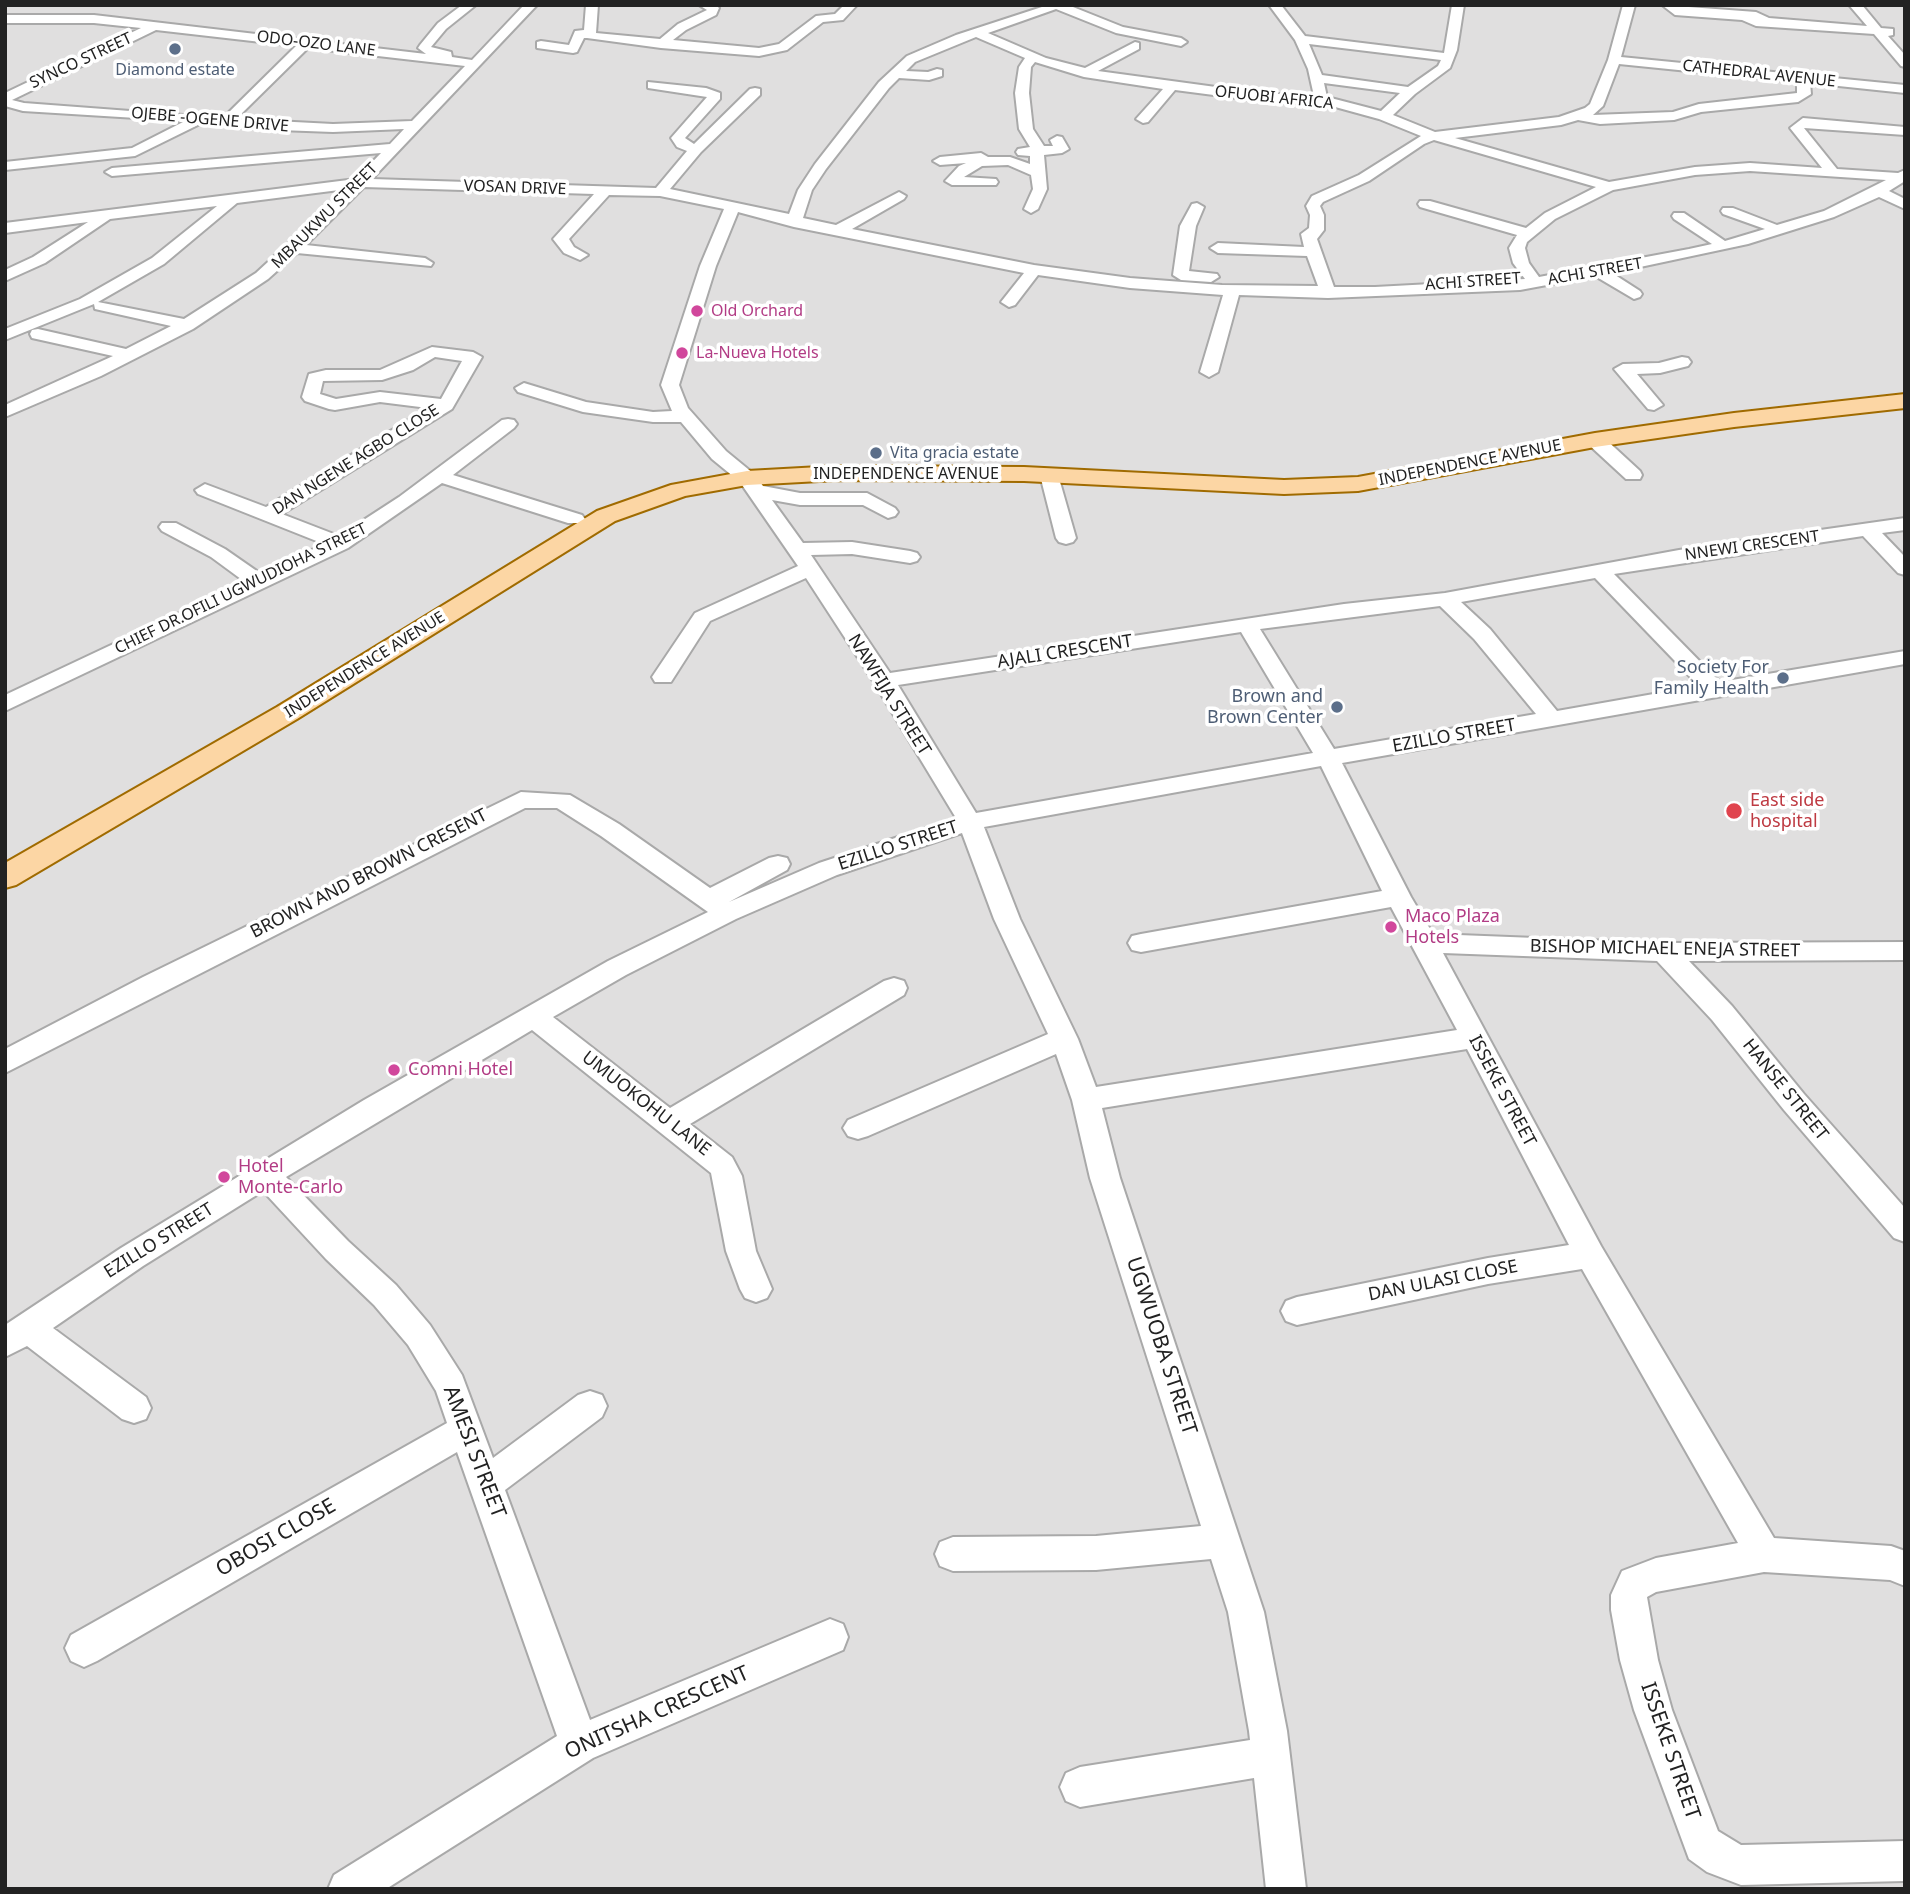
<!DOCTYPE html>
<style>
body{margin:0}
#map{position:relative;width:1910px;height:1894px;overflow:hidden;background:#f2efe9;font-family:"Noto Sans",sans-serif}
canvas{display:block}
.frame{position:absolute;inset:0;border:7px solid #222;pointer-events:none}
</style>
<div id="map">
<canvas width="1910" height="1894"></canvas>
<div class="frame"></div>
</div>
<script>
const context = document.querySelector('canvas').getContext('2d');
context.lineJoin = 'round';
function fillPath(path, color) {
  context.fillStyle = color;
  context.fill(path, 'evenodd');
}
function poly(rows) {
  const path = new Path2D();
  for (const r of rows) {
    path.moveTo(r[0], r[1]);
    for (let i = 2; i < r.length; i += 2) path.lineTo(r[i], r[i + 1]);
  }
  return path;
}
function strokePath(path, color, width, dash) {
  context.strokeStyle = color;
  context.lineWidth = width;
  context.lineCap = dash ? 'butt' : 'round';
  context.setLineDash(dash || []);
  context.stroke(path);
}
function write(font, color, halo, rows, align = 'center') {
  context.font = font + ' "Noto Sans",sans-serif';
  context.lineWidth = 7;
  context.setLineDash([]);
  context.textBaseline = 'middle';
  context.strokeStyle = halo;
  context.fillStyle = color;
  for (const [text, x, y, turn = 0] of rows) {
    context.save();
    context.translate(x, y);
    context.rotate((+turn || 0) * Math.PI / 180);
    context.textAlign = isNaN(turn) ? turn : align;
    if (halo) context.strokeText(text, 0, 0);
    context.fillText(text, 0, 0);
    context.restore();
  }
}
fillPath(poly([
 [5,5,1905,5,1905,1889,5,1889]
]), '#e0dfdf');
const minor = poly([
 [462,5,476,5,446,29,431,47,451,52,452,57,472,60,524,5,537,5,372,179,656,188,687,151,677,147,671,138,707,97,648,88,648,82,706,88,720,93,720,99,685,138,694,144,750,89,755,88,760,89,760,95,701,152,670,189,789,214,798,190,815,164,879,82,907,56,956,35,1048,5,1068,5,1123,27,1181,38,1187,42,1181,46,1116,33,1056,9,988,33,1046,58,1085,68,1135,42,1139,43,1139,49,1098,71,1260,93,1314,96,1308,69,1295,40,1269,5,1281,5,1305,36,1444,53,1452,5,1464,5,1457,50,1450,68,1415,94,1393,115,1435,132,1559,117,1585,108,1590,104,1608,60,1623,5,1635,5,1621,57,1905,85,1905,93,1810,83,1811,94,1798,102,1701,112,1674,120,1600,124,1578,120,1561,125,1455,138,1609,182,1695,167,1750,163,1822,168,1790,128,1803,118,1905,127,1905,135,1804,128,1837,169,1898,173,1905,170,1905,181,1889,191,1905,199,1905,209,1879,197,1834,217,1748,244,1612,273,1640,291,1642,294,1640,297,1634,299,1595,276,1520,290,1328,298,1239,295,1218,372,1209,377,1200,372,1223,295,1130,288,1038,275,1015,305,1009,307,1001,302,1024,273,794,227,738,212,716,266,679,385,688,408,726,451,754,474,763,486,800,493,867,493,895,508,898,512,895,516,888,518,863,505,800,505,772,500,803,543,852,542,910,551,917,553,920,557,917,561,910,563,852,554,811,555,890,673,1344,604,1445,593,1679,550,1905,518,1905,530,1882,533,1905,557,1905,575,1898,573,1863,536,1614,574,1720,682,1905,651,1905,664,1342,763,1411,897,1433,934,1664,943,1905,942,1905,960,1689,961,1732,1006,1804,1094,1905,1208,1905,1242,1894,1238,1784,1110,1712,1020,1657,961,1443,953,1601,1246,1774,1538,1891,1546,1905,1551,1905,1586,1890,1580,1764,1572,1656,1592,1647,1597,1658,1660,1672,1710,1718,1831,1741,1845,1905,1841,1905,1881,1741,1885,1707,1872,1689,1859,1634,1710,1620,1660,1611,1610,1611,1595,1622,1571,1656,1558,1738,1543,1582,1269,1488,1284,1297,1325,1286,1321,1281,1311,1286,1301,1297,1297,1488,1258,1569,1245,1467,1049,1102,1108,1120,1178,1264,1612,1287,1731,1306,1889,1266,1889,1254,1778,1080,1807,1066,1801,1060,1787,1066,1773,1080,1767,1250,1740,1249,1731,1228,1612,1211,1559,1096,1570,953,1571,940,1566,935,1554,940,1542,953,1537,1096,1536,1201,1526,1090,1178,1072,1100,1056,1054,868,1136,858,1139,848,1136,843,1128,848,1120,1048,1034,994,919,962,833,837,875,736,919,626,975,553,1017,670,1108,884,981,894,978,904,981,907,988,904,995,690,1124,732,1157,742,1176,756,1251,772,1289,767,1298,756,1302,745,1298,740,1289,726,1251,711,1173,532,1030,286,1177,348,1241,396,1285,430,1325,462,1375,493,1458,578,1395,590,1391,602,1395,607,1406,602,1417,505,1490,590,1720,830,1619,843,1624,848,1637,843,1650,593,1758,386,1889,328,1889,334,1875,557,1736,457,1452,97,1661,84,1667,71,1661,65,1648,71,1635,447,1423,436,1391,408,1345,374,1305,326,1259,263,1191,143,1266,53,1328,146,1397,151,1408,146,1419,134,1423,122,1419,27,1346,5,1357,5,1325,121,1248,364,1100,608,961,708,912,601,836,557,808,525,808,5,1073,5,1049,143,977,521,792,570,795,619,824,710,888,769,858,778,856,787,858,790,864,787,870,729,902,819,863,956,818,873,681,806,578,710,621,671,682,655,682,652,677,695,613,798,566,740,482,712,459,681,422,653,422,583,412,518,392,515,388,524,383,586,402,653,412,672,411,661,385,700,266,724,209,660,196,609,195,569,239,574,247,588,255,580,260,564,253,553,239,594,194,364,187,306,245,425,258,433,263,431,266,297,253,268,279,193,329,101,376,5,417,5,405,113,356,32,338,30,334,32,330,38,329,126,349,171,326,95,309,94,304,5,340,5,329,80,299,152,258,217,206,110,219,45,263,5,281,5,270,33,257,88,222,5,233,5,223,356,179,381,153,112,176,105,172,112,168,390,144,404,129,333,132,252,129,202,123,135,156,5,170,5,162,132,148,185,121,23,111,5,106,5,93,141,28,94,23,5,23,5,15,94,15,426,54,418,48,420,45,438,23,462,5],
 [156,30,296,46,223,118,24,103,12,100,156,30],
 [976,37,1025,58,1019,67,1015,93,1019,129,1030,147,1018,149,1016,152,1018,155,1030,156,1030,164,1010,157,988,157,981,153,940,157,933,161,940,165,966,163,959,166,945,181,952,185,996,185,998,182,996,179,964,177,982,166,1008,165,1031,175,1033,189,1024,209,1031,213,1038,209,1047,189,1044,155,1062,153,1069,149,1062,137,1057,136,1050,140,1053,146,1044,146,1033,129,1029,93,1031,67,1035,62,1084,77,1163,89,1136,119,1143,123,1148,122,1175,90,1260,101,1328,105,1379,119,1421,136,1359,175,1312,196,1306,206,1310,215,1309,228,1301,234,1304,247,1218,243,1210,248,1218,253,1307,256,1318,286,1222,285,1130,278,1034,265,852,229,904,199,906,196,899,192,836,225,803,218,812,190,826,169,889,88,899,78,929,80,942,76,942,70,937,69,928,72,906,71,915,62,976,37],
 [1309,44,1441,60,1438,66,1408,87,1322,75,1309,44],
 [308,48,465,66,412,121,333,124,236,119,308,48],
 [1619,64,1797,82,1797,93,1699,104,1673,112,1593,115,1603,106,1619,64],
 [1324,83,1400,93,1381,111,1327,97,1324,83],
 [1434,140,1596,187,1545,213,1526,228,1430,201,1420,201,1418,204,1420,207,1517,235,1509,248,1513,263,1525,279,1375,287,1334,287,1317,239,1324,230,1324,215,1320,206,1323,202,1369,181,1424,144,1434,140],
 [1750,171,1886,180,1824,211,1777,225,1733,208,1723,208,1721,211,1723,214,1765,229,1725,241,1684,213,1674,213,1672,216,1674,219,1712,244,1689,249,1539,277,1529,263,1525,248,1527,242,1555,219,1613,190,1695,175,1750,171],
 [347,189,256,273,184,319,98,302,164,264,237,203,347,189],
 [1595,578,1699,686,1557,711,1490,629,1461,602,1595,578],
 [1440,606,1474,639,1536,714,1334,749,1260,629,1440,606],
 [1241,632,1313,753,976,813,898,685,1241,632],
 [1321,766,1382,891,1141,934,1132,936,1128,943,1132,950,1141,952,1391,907,1457,1030,1096,1087,1078,1039,1020,919,984,827,1321,766],
 [586,5,598,5,596,33,660,39,678,24,707,10,699,5,716,5,719,8,716,15,686,30,673,40,759,48,779,44,816,16,835,14,844,5,857,5,843,20,823,22,787,50,759,56,661,48,587,38,584,38,577,52,573,53,537,48,537,42,541,41,569,45,575,31,584,30,586,5],
 [1662,5,1756,12,1769,18,1867,26,1849,5,1862,5,1881,28,1893,29,1893,35,1888,36,1905,55,1905,67,1901,66,1874,34,1756,26,1742,20,1675,15,1662,5],
 [1197,203,1204,207,1196,226,1189,271,1217,274,1219,277,1211,282,1181,280,1173,275,1180,226,1192,204,1197,203],
 [432,347,473,352,482,357,452,409,282,514,339,536,399,497,502,420,508,419,514,420,517,424,514,428,453,475,582,515,585,519,582,523,568,523,442,483,348,548,5,711,5,695,245,582,211,557,162,531,159,527,162,523,176,523,225,549,261,574,324,544,198,494,195,490,205,484,266,507,428,408,380,402,335,410,329,409,305,401,302,397,309,374,326,370,380,370,432,347],
 [435,357,462,361,441,399,380,392,336,399,320,394,323,381,382,380,413,370,435,357],
 [1682,357,1688,358,1691,362,1688,366,1660,373,1637,374,1663,405,1654,410,1648,409,1614,369,1623,364,1659,363,1682,357],
 [1595,434,1602,436,1640,471,1642,475,1640,479,1626,479,1588,444,1586,440,1595,434],
 [1049,469,1058,475,1076,538,1073,542,1066,544,1059,542,1056,538,1040,475,1049,469]
]);
const major = poly([
 [1905,394,1905,408,1734,427,1595,447,1358,491,1284,494,1024,481,838,480,747,485,685,496,615,521,297,719,16,885,5,888,5,863,277,707,597,511,671,485,747,471,838,466,1024,467,1284,480,1358,477,1595,433,1734,413,1905,394]
]);
strokePath(minor, '#a9a9a9', 4);
strokePath(major, '#a06b00', 4);
fillPath(minor, '#fff');
fillPath(major, '#fcd6a4');
for (const [x, y, r, color] of [
 [175,49,7,"#5c6f8a"],
 [697,311,7,"#d1479c"],
 [682,353,7,"#d1479c"],
 [876,453,7,"#5c6f8a"],
 [1783,678,7,"#5c6f8a"],
 [1337,707,7,"#5c6f8a"],
 [1734,811,9,"#e0444e"],
 [1391,927,7,"#d1479c"],
 [394,1070,7,"#d1479c"],
 [224,1177,7,"#d1479c"]
]) {
  const dot = new Path2D();
  dot.arc(x, y, r, 0, 2 * Math.PI);
  context.fillStyle = color;
  context.fill(dot);
  strokePath(dot, '#fff', 2.5);
}
write('16px', '#222', '#fff', [
 ["ODO-OZO LANE",316,44,7],
 ["SYNCO STREET",81,61,-25],
 ["CATHEDRAL AVENUE",1759,74,6],
 ["OFUOBI AFRICA",1274,98,6],
 ["OJEBE -OGENE DRIVE",210,120,5],
 ["VOSAN DRIVE",515,188,2],
 ["MBAUKWU STREET",325,216,-45],
 ["ACHI STREET",1595,272,-10],
 ["ACHI STREET",1473,282,-4],
 ["DAN NGENE AGBO CLOSE",356,460,-32],
 ["INDEPENDENCE AVENUE",1470,463,-11],
 ["INDEPENDENCE AVENUE",906,474],
 ["NNEWI CRESCENT",1752,546,-8],
 ["CHIEF DR.OFILI UGWUDIOHA STREET",241,589,-26],
 ["INDEPENDENCE AVENUE",365,665,-32]
]);
write('16px', '#4e5e75', '#fff', [
 ["Diamond estate",175,70],
 ["Vita gracia estate",890,453,"left"]
]);
write('16px', '#b23c85', '#fff', [
 ["Old Orchard",711,311],
 ["La-Nueva Hotels",696,353]
], 'left');
write('18px', '#222', '#fff', [
 ["AJALI CRESCENT",1065,652,-9],
 ["NAWFIJA STREET",889,695,58],
 ["EZILLO STREET",1454,736,-10],
 ["EZILLO STREET",898,846,-18],
 ["BROWN AND BROWN CRESENT",369,874,-27],
 ["BISHOP MICHAEL ENEJA STREET",1665,949,1],
 ["HANSE STREET",1785,1090,51],
 ["ISSEKE STREET",1502,1091,62],
 ["UMUOKOHU LANE",646,1104,38],
 ["EZILLO STREET",159,1241,-32],
 ["DAN ULASI CLOSE",1443,1281,-11]
]);
write('18px', '#4e5e75', '#fff', [
 ["Society For",1769,668],
 ["Family Health",1769,689],
 ["Brown and",1323,697],
 ["Brown Center",1323,718]
], 'right');
write('18px', '#be3a42', '#fff', [
 ["East side",1750,801],
 ["hospital",1750,822]
], 'left');
write('18px', '#b23c85', '#fff', [
 ["Maco Plaza",1405,917],
 ["Hotels",1405,938],
 ["Comni Hotel",408,1070],
 ["Hotel",238,1167],
 ["Monte-Carlo",238,1188]
], 'left');
write('21px', '#222', '#fff', [
 ["UGWUOBA STREET",1161,1346,72],
 ["AMESI STREET",474,1452,69],
 ["OBOSI CLOSE",276,1538,-30],
 ["ONITSHA CRESCENT",657,1713,-24],
 ["ISSEKE STREET",1670,1751,71]
]);
</script>
